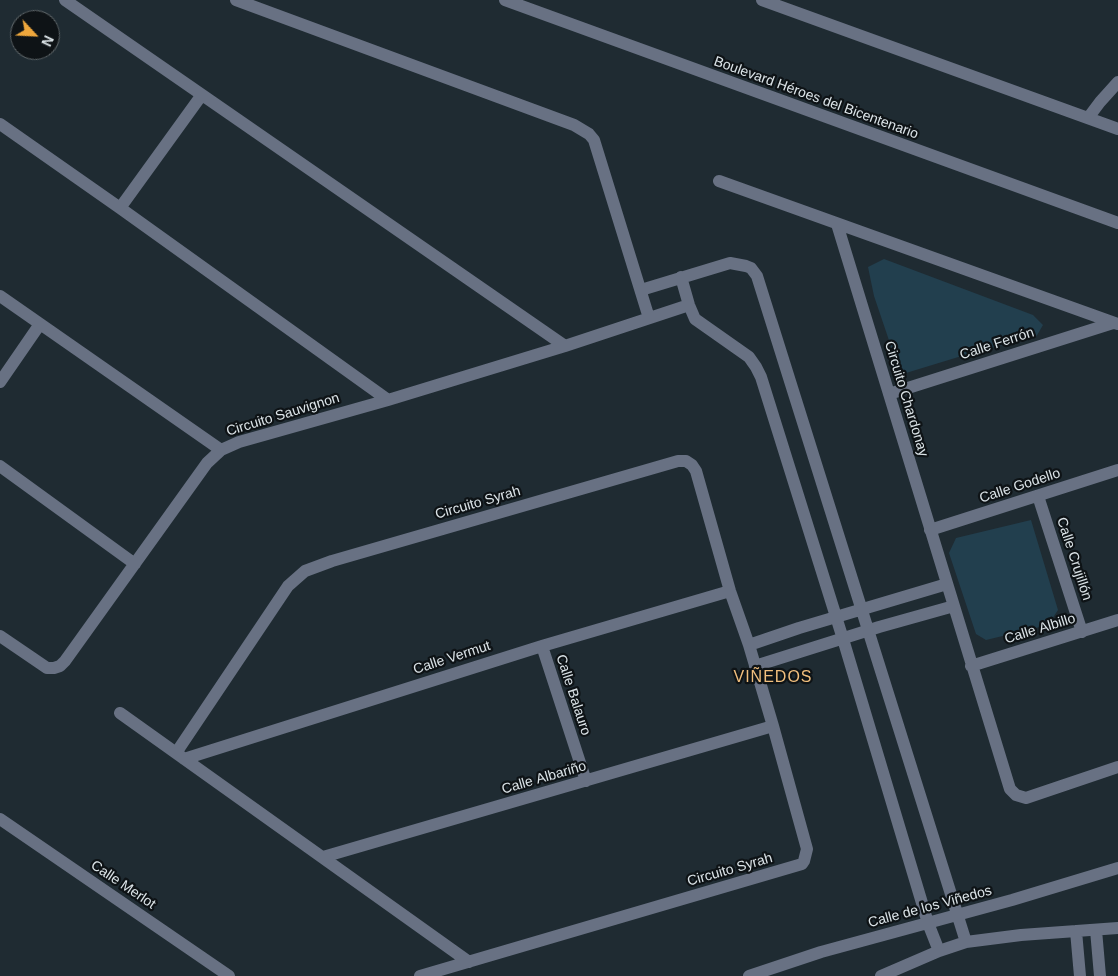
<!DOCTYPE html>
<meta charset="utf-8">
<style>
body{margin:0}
#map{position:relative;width:1118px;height:976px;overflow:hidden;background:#1f2b32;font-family:Arial,sans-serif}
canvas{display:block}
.north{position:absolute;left:10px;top:10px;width:50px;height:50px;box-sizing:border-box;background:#0e1316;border:1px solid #60676a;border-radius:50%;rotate:115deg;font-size:14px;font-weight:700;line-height:20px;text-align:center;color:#dce4e8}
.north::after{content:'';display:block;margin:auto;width:18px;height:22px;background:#eea73c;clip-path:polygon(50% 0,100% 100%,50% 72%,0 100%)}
</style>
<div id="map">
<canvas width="1118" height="976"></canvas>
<div class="north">N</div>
</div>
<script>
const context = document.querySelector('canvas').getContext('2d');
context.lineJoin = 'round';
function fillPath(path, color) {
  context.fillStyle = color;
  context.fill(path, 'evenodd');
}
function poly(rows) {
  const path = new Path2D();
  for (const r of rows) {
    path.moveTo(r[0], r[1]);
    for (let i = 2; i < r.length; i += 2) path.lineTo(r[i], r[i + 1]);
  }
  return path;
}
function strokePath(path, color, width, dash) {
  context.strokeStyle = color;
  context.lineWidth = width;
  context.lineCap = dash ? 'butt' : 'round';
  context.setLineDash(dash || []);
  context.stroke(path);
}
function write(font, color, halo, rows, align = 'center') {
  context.font = font + ' Arial,sans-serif';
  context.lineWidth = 4.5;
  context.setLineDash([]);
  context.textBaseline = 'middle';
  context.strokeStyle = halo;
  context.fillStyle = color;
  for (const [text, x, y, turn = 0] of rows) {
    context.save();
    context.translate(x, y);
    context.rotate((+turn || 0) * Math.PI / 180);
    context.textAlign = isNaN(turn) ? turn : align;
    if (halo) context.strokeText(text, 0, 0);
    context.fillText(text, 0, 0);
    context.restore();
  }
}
fillPath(poly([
 [884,259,1033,315,1043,325,1036,337,978,351,906,373,898,367,874,296,868,267],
 [1031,520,1058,610,1048,625,986,640,976,634,949,553,956,538]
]), '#223f4e');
strokePath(poly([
 [65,0,565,346],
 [236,0,574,125,589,134,594,140,649,318],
 [505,0,1118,223],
 [762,0,1118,129],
 [1088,118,1100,102,1118,82],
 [0,124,120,208,388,400],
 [719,181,1118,324],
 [120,208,201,96],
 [837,224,1010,789,1016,795,1026,798,1118,767],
 [681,277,689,305,695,319,749,357,756,367,761,377,843,639,928,923,939,951],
 [641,290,730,263,746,266,751,268,757,276,966,942],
 [0,296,221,450],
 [0,382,40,324],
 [889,394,1113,323],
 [0,466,135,564],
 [1038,496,1082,632],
 [930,530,1118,470],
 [0,636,47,668,54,668,60,666,65,661,207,463,221,450,239,442,388,400,565,346,689,305],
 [749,645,799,628,947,584],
 [542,646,586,781],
 [755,666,879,627,954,606],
 [971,666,1118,620],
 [120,713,469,962],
 [176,753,288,586,305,571,332,561,678,461,686,461,692,465,696,471,730,591,749,645,773,726,807,849,804,861,802,864,420,976],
 [184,759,542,646,730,591],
 [0,819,229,976],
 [323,857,773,726],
 [1096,930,1100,976],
 [1076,931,1080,976],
 [749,976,821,952,1012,900,1118,868],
 [881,976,939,951,966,942,1021,935,1118,928]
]), '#687183', 12);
write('14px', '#dce4e8', '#0e1316', [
 ["Boulevard Héroes del Bicentenario",816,98,20],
 ["Calle Ferrón",997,344,-18],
 ["Circuito Chardonay",906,399,73],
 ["Circuito Sauvignon",283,415,-17],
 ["Calle Godello",1020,486,-18],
 ["Circuito Syrah",478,503,-16],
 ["Calle Crujillón",1074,559,72],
 ["Calle Albillo",1040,629,-17],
 ["Calle Vermut",452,658,-18],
 ["Calle Balauro",573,695,72],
 ["Calle Albariño",544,778,-16],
 ["Circuito Syrah",730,870,-16],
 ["Calle Merlot",123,885,34],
 ["Calle de los Viñedos",930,907,-15]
]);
context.letterSpacing = '1px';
write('16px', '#f1bf7e', '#0e1316', [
 ["VIÑEDOS",773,678]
]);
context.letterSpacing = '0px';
</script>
